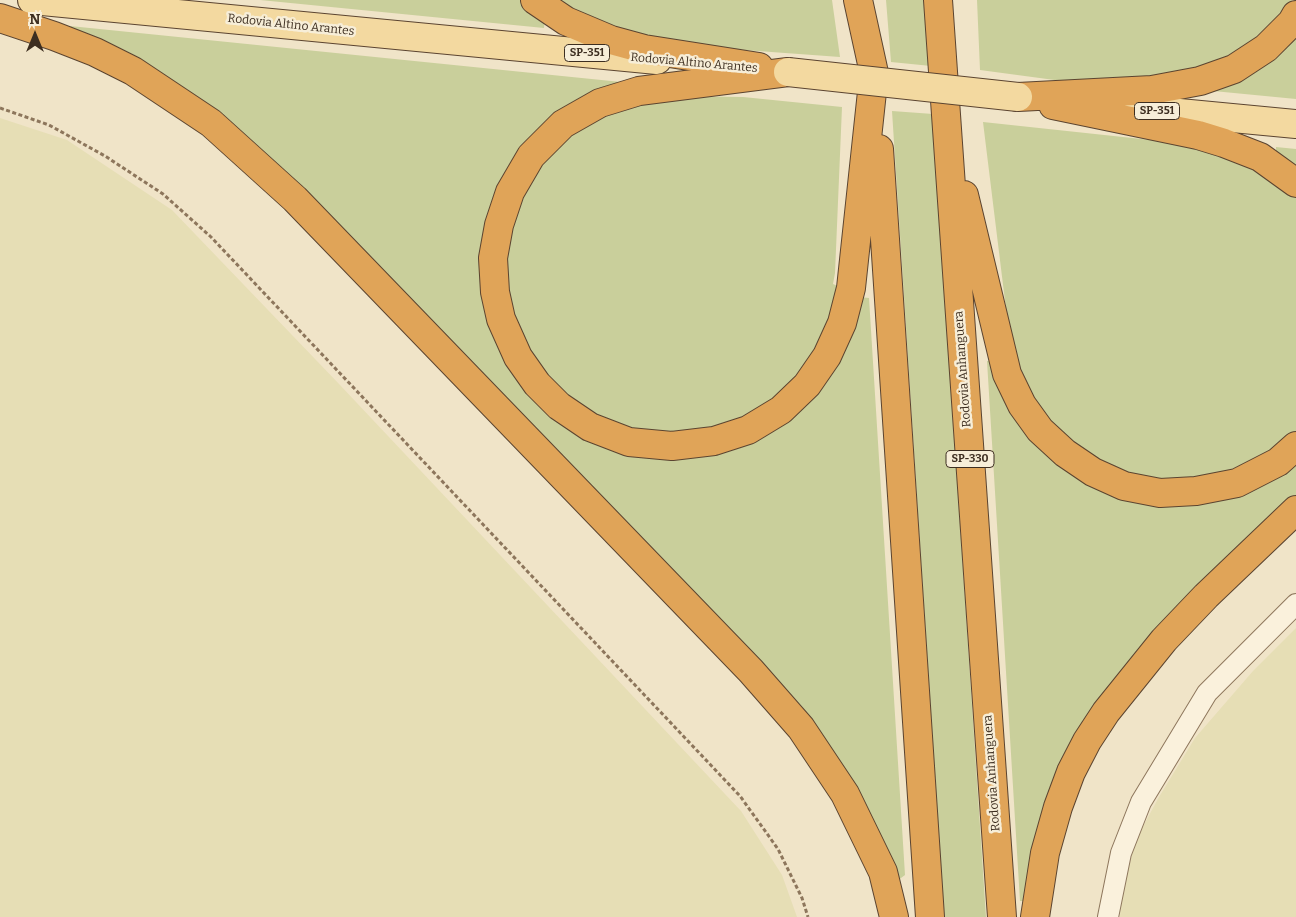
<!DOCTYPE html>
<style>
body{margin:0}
#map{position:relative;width:1296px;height:917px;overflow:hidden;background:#f0e4c8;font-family:Bitter,serif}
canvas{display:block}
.north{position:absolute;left:10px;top:10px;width:50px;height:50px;-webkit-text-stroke:4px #f7eed8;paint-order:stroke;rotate:0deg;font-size:14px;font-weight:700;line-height:20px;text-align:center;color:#3d2e20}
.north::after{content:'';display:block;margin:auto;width:18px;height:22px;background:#3d2e20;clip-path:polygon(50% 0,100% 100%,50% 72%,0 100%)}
</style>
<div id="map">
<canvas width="1296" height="917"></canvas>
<div class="north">N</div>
</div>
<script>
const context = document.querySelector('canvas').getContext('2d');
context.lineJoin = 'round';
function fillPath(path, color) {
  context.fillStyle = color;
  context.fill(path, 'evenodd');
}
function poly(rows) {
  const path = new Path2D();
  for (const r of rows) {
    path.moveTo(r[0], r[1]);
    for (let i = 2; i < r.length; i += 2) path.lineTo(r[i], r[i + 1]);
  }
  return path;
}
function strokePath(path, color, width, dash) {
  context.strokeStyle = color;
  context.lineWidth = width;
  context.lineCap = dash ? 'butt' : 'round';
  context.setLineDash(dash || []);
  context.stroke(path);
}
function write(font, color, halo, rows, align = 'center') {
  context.font = font + ' Bitter,serif';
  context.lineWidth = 5;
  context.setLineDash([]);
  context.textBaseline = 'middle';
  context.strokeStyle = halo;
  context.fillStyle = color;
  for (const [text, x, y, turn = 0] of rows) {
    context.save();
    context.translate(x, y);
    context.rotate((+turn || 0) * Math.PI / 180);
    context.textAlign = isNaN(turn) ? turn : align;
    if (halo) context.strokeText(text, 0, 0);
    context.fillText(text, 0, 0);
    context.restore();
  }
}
fillPath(poly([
 [0,118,67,140,172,210,340,385,741,811,782,875,797,917,0,917],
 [1296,628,1296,917,1120,917,1121,901,1135,841,1159,797,1195,738,1253,671]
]), '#e6deb5');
fillPath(poly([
 [260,0,523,0,545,17,544,28],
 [555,0,832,0,840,57,689,46,655,39,590,21],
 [886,0,926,0,931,66,891,62],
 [977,0,1292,0,1272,30,1247,49,1186,75,1062,81,980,70],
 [70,26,621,82,588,97,540,133,487,298,580,431,747,441,859,297,869,298,905,875,897,881,880,834,308,199,73,33],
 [1296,31,1296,99,1203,90],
 [666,96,743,97,842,107,835,273,833,284,840,287,833,320,797,383,745,421,677,437,609,427,549,385,513,325,503,262,515,202,547,152,602,113],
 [892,111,933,114,986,917,944,917],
 [983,122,1179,143,1227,153,1296,194,1296,434,1284,446,1226,477,1162,483,1100,466,1045,421,1029,394,1018,363,1006,309],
 [1276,147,1296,149,1296,169,1276,153],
 [987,361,994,361,1000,382,1137,499,1296,460,1296,498,1129,669,1024,901,1020,901]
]), '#c9cf9b');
const street = poly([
 [1108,917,1121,853,1141,802,1207,693,1296,604]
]);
const primary = poly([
 [32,0,657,60],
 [1106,106,1296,124]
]);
const highway = poly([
 [535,0,566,21,611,40,644,49,759,67],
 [938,0,1002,917],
 [0,18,54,36,95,52,133,71,211,123,295,199,751,671,801,728,845,794,883,872,894,917],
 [788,72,639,91,600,103,563,124,531,156,510,192,499,225,493,258,495,292,501,319,518,357,537,384,559,406,590,427,629,442,672,446,714,441,748,430,781,410,807,385,827,356,842,323,851,288,874,73,858,0],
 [1018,97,1152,90,1200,81,1234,69,1266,48,1292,22,1296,15],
 [1053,105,1198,135,1224,143,1260,157,1296,183],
 [879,149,930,917],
 [964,195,1007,374,1022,405,1040,430,1065,453,1093,472,1124,486,1160,493,1196,491,1237,483,1278,462,1296,446],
 [1035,917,1045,853,1058,807,1071,772,1087,741,1106,712,1164,640,1206,596,1296,510]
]);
strokePath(street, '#8d765c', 22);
strokePath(primary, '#5b4430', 30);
strokePath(highway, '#5b4430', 30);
strokePath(poly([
 [0,108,49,125,105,156,163,194,211,237,740,796,778,849,802,898,808,917]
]), '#8d765c', 3, [4, 2.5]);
strokePath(street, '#faf1dc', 20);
strokePath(primary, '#f3d9a0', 28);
strokePath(highway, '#e0a458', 28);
const primaryBridge = poly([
 [788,72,1018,97]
]);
strokePath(primaryBridge, '#5b4430', 30, []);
strokePath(primaryBridge, '#f3d9a0', 28);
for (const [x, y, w] of [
 [587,53,45],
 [1157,111,45],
 [970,459,48]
]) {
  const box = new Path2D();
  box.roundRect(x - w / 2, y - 8.5, w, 17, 4);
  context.fillStyle = '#f7eed8';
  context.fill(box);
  strokePath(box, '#3d2e20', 1);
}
write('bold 11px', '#3d2e20', null, [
 ["SP-351",587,53],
 ["SP-351",1157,111],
 ["SP-330",970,459]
]);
write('12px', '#3d2e20', '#f7eed8', [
 ["Rodovia Altino Arantes",291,25,6],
 ["Rodovia Altino Arantes",694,63,5],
 ["Rodovia Anhanguera",963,369,-94],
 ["Rodovia Anhanguera",992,773,-94]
]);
</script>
